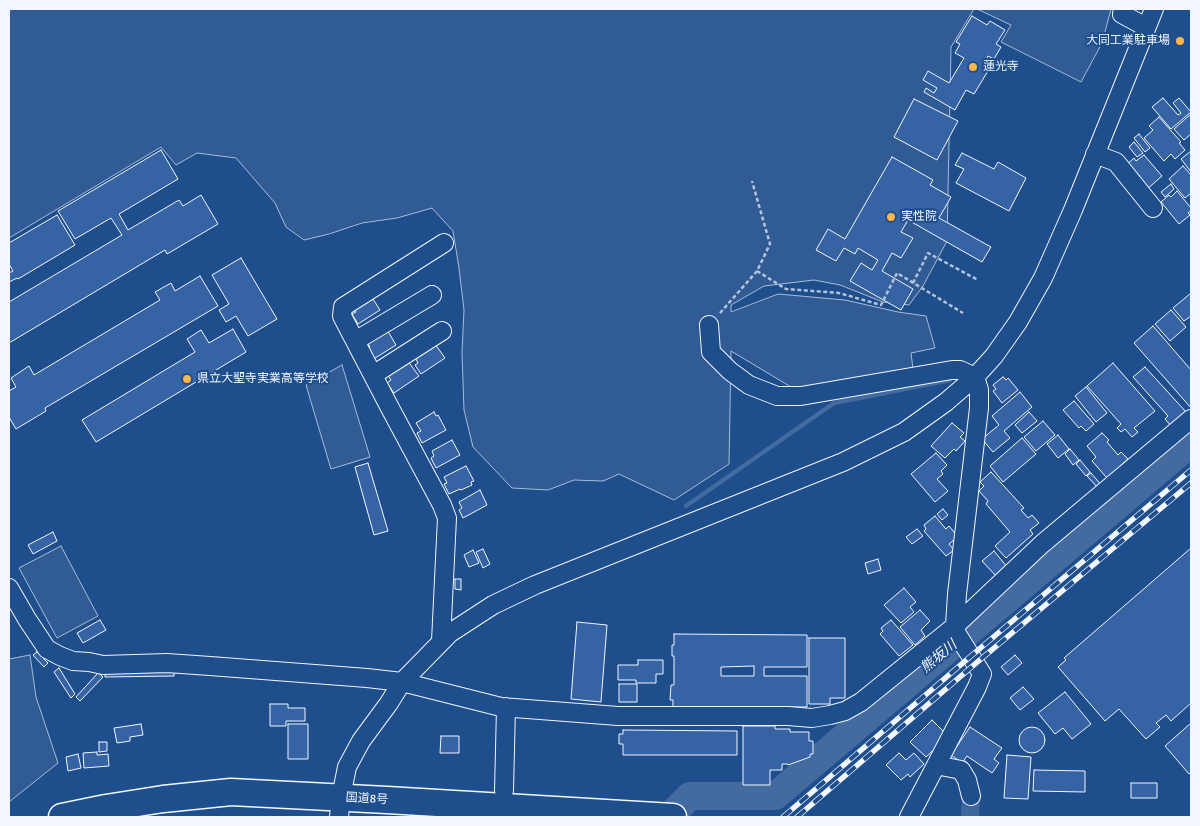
<!DOCTYPE html>
<meta charset="utf-8">
<style>
body{margin:0}
#map{position:relative;width:1200px;height:826px;overflow:hidden;background:#1f4e8c;font-family:Signika,sans-serif}
canvas{display:block}
.frame{position:absolute;inset:0;border:10px solid #f2f6ff;pointer-events:none}
</style>
<div id="map">
<canvas width="1200" height="826"></canvas>
<div class="frame"></div>
</div>
<script>
const context = document.querySelector('canvas').getContext('2d');
context.lineJoin = 'round';
function fillPath(path, color) {
  context.fillStyle = color;
  context.fill(path, 'evenodd');
}
function poly(rows) {
  const path = new Path2D();
  for (const r of rows) {
    if (r.length === 3) {
      path.moveTo(r[0] + r[2], r[1]);
      path.arc(r[0], r[1], r[2], 0, 2 * Math.PI);
      continue;
    }
    path.moveTo(r[0], r[1]);
    for (let i = 2; i < r.length; i += 2) path.lineTo(r[i], r[i + 1]);
  }
  return path;
}
function strokePath(path, color, width, dash) {
  context.strokeStyle = color;
  context.lineWidth = width;
  context.lineCap = dash ? 'butt' : 'round';
  context.setLineDash(dash || []);
  context.stroke(path);
}
function write(font, color, halo, rows, align = 'center') {
  context.font = font + ' Signika,"Noto Sans JP",sans-serif';
  context.lineWidth = 4;
  context.setLineDash([]);
  context.textBaseline = 'middle';
  context.strokeStyle = halo;
  context.fillStyle = color;
  for (const [text, x, y, turn = 0] of rows) {
    context.save();
    context.translate(x, y);
    context.rotate((+turn || 0) * Math.PI / 180);
    context.textAlign = isNaN(turn) ? turn : align;
    if (halo) context.strokeText(text, 0, 0);
    context.fillText(text, 0, 0);
    context.restore();
  }
}
const green = poly([
 [9,9,974,9,951,47,947,241,923,286,909,305,883,302,840,285,814,280,764,286,731,305,731,312,778,294,845,300,898,312,926,316,935,348,911,353,913,369,796,390,731,351,729,464,674,500,619,474,603,481,574,480,548,490,512,488,473,447,464,410,462,353,464,310,459,268,453,231,432,208,397,218,362,223,329,234,304,240,286,227,275,203,236,158,197,153,176,165,161,147,9,238,9,9],
 [977,9,1111,9,1102,43,1081,82,1001,42,1011,25,977,9],
 [342,365,370,457,331,469,306,385,342,365],
 [61,546,98,616,57,638,19,568,61,546],
 [30,655,36,697,58,763,9,802,9,659,30,655]
]);
fillPath(green, '#305b95');
strokePath(green, '#a8bbd7', 1);
strokePath(poly([
 [686,506,834,403,950,380]
]), '#446ba0', 4.5);
strokePath(poly([
 [669,817,690,796,775,796,1191,443]
]), '#446ba0', 28);
const building = poly([
 [972,16,987,25,990,21,1005,30,996,44,1001,47,994,59,988,56,985,62,991,66,974,94,966,90,955,110,924,92,926,88,934,93,937,88,923,80,928,71,949,83,964,58,955,53,960,44,956,42,972,16],
 [1163,98,1178,115,1181,113,1173,103,1179,98,1191,112,1171,129,1152,107,1163,98],
 [914,99,958,121,937,160,894,137,914,99],
 [1191,114,1191,134,1184,140,1174,129,1191,114],
 [1159,117,1181,142,1179,143,1185,150,1175,159,1171,154,1164,161,1144,138,1153,130,1149,126,1159,117],
 [1139,134,1150,148,1145,152,1134,138,1139,134],
 [1134,142,1143,153,1137,157,1129,147,1134,142],
 [161,150,178,179,119,214,128,230,179,200,183,206,201,195,218,224,167,254,165,250,9,343,9,302,122,235,111,218,75,239,58,211,161,150],
 [1191,151,1191,172,1181,159,1191,151],
 [962,153,994,169,998,162,1026,178,1009,211,956,183,964,169,955,165,962,153],
 [1144,155,1162,176,1146,190,1137,179,1140,176,1135,171,1132,174,1125,166,1134,158,1136,161,1144,155],
 [892,157,933,180,930,185,951,197,939,218,991,247,982,262,908,220,901,232,913,238,901,258,892,253,882,271,913,289,901,310,850,281,861,263,872,270,878,260,858,248,855,254,844,248,836,261,816,250,828,229,845,239,892,157],
 [1183,166,1191,175,1191,193,1185,198,1169,179,1183,166],
 [1171,184,1174,189,1165,197,1161,192,1171,184],
 [1177,191,1191,208,1191,211,1188,213,1190,215,1179,224,1161,202,1169,195,1171,197,1177,191],
 [57,215,75,245,18,279,17,278,9,282,9,273,13,271,9,264,9,243,57,215],
 [241,258,277,319,248,336,236,316,226,322,219,310,229,304,212,275,241,258],
 [200,276,218,306,45,408,46,411,16,429,9,417,9,391,16,387,11,378,29,366,34,375,160,300,155,292,171,283,175,291,200,276],
 [1191,293,1191,316,1184,321,1173,308,1191,293],
 [371,296,380,310,358,324,352,314,356,312,353,307,371,296],
 [1171,310,1186,327,1170,341,1155,324,1171,310],
 [1153,326,1191,370,1191,408,1134,343,1153,326],
 [386,328,396,345,372,360,366,350,370,347,366,340,386,328],
 [233,329,246,352,96,442,82,420,195,352,187,339,201,330,209,343,233,329],
 [435,344,445,358,421,374,415,365,418,363,415,357,435,344],
 [407,360,419,376,394,393,387,383,391,380,387,374,407,360],
 [1113,363,1155,411,1134,428,1138,432,1132,437,1125,429,1121,432,1117,428,1121,424,1087,386,1113,363],
 [1145,367,1187,413,1172,427,1165,419,1168,416,1133,377,1145,367],
 [1003,377,1006,380,1008,378,1018,390,1002,403,993,391,996,389,993,385,1003,377],
 [1086,387,1107,413,1096,422,1075,396,1086,387],
 [1020,392,1032,407,1004,431,1010,438,993,452,982,439,999,425,992,416,1020,392],
 [1074,401,1094,424,1086,431,1081,426,1079,428,1063,410,1074,401],
 [434,412,436,416,438,415,446,430,422,443,417,433,421,431,416,423,434,412],
 [1029,412,1037,421,1022,433,1015,425,1029,412],
 [1043,421,1055,435,1036,451,1024,437,1043,421],
 [952,423,964,433,960,437,965,441,956,451,954,449,945,458,931,446,952,423],
 [1102,433,1109,440,1107,442,1118,455,1121,452,1128,459,1107,478,1092,461,1096,457,1087,446,1102,433],
 [1058,435,1069,449,1058,458,1047,444,1058,435],
 [1022,438,1036,454,1003,482,990,466,1022,438],
 [452,440,460,455,436,468,431,458,434,456,432,451,452,440],
 [1070,449,1079,460,1073,465,1065,454,1070,449],
 [936,453,947,465,941,471,943,474,937,479,948,491,935,502,911,474,936,453],
 [1080,460,1090,472,1086,476,1076,464,1080,460],
 [368,463,388,531,374,535,355,467,368,463],
 [466,466,474,481,471,482,472,485,461,490,460,489,449,494,444,484,447,483,444,477,466,466],
 [991,472,1024,508,1021,510,1028,518,1032,515,1039,523,1030,530,1033,534,1006,558,995,546,1010,532,986,504,988,501,979,491,984,486,980,482,991,472],
 [1091,473,1102,486,1099,489,1087,476,1091,473],
 [480,490,487,505,463,518,459,510,462,508,459,502,480,490],
 [943,509,948,515,942,520,937,514,943,509],
 [935,516,946,529,949,526,958,537,949,544,954,550,946,556,924,531,926,529,924,525,935,516],
 [917,529,923,536,912,544,906,537,917,529],
 [53,532,57,541,33,554,28,545,53,532],
 [1191,548,1191,703,1171,721,1166,715,1156,723,1160,727,1146,739,1119,709,1105,721,1058,667,1066,660,1064,658,1191,548],
 [483,549,490,564,483,568,476,552,483,549],
 [473,550,479,563,469,567,464,555,473,550],
 [994,551,1008,568,997,577,982,561,994,551],
 [878,559,881,570,868,574,865,563,878,559],
 [455,579,461,579,461,590,455,589,455,579],
 [904,588,916,602,910,607,914,612,901,623,884,605,904,588],
 [920,610,930,621,921,630,925,636,915,645,900,627,920,610],
 [100,620,106,630,83,643,77,633,100,620],
 [891,620,913,645,899,656,880,634,883,631,881,628,891,620],
 [577,622,607,625,601,702,571,699,577,622],
 [674,634,807,635,807,667,764,667,764,676,807,676,807,707,673,707,673,700,670,700,671,685,674,685,674,656,672,656,672,645,674,645,674,634],
 [754,666,754,676,721,676,721,667,754,666],
 [809,638,845,638,845,698,830,698,830,704,809,704,809,638],
 [37,652,48,663,44,667,33,655,37,652],
 [1015,655,1022,663,1008,675,1001,667,1015,655],
 [638,660,663,660,663,674,656,674,656,683,636,683,636,680,618,680,618,665,638,665,638,660],
 [59,668,75,694,71,698,54,672,59,668],
 [174,671,174,676,105,677,105,673,174,671],
 [98,673,103,677,80,701,76,697,98,673],
 [619,684,637,684,637,702,619,702,619,684],
 [1023,687,1034,699,1020,710,1010,698,1023,687],
 [1065,692,1091,724,1072,739,1063,728,1055,734,1038,713,1065,692],
 [270,704,288,704,288,708,305,708,305,721,286,721,286,726,270,726,270,704],
 [932,720,946,734,938,742,940,744,926,757,910,742,932,720],
 [1191,723,1191,772,1189,774,1165,746,1191,723],
 [141,724,143,735,130,737,130,741,117,743,114,728,141,724],
 [288,724,308,724,308,759,288,759,288,724],
 [743,726,775,726,775,729,790,729,790,732,809,732,809,741,813,741,813,754,810,754,810,757,788,765,788,764,782,764,782,770,770,770,770,785,743,785,743,726],
 [970,727,1002,748,994,759,999,763,992,773,967,756,962,763,951,755,970,727],
 [1032,740,13],
 [623,730,737,731,737,755,623,755,623,744,619,744,619,734,623,734,623,730],
 [441,736,459,736,459,753,440,753,441,736],
 [99,742,107,742,107,751,99,752,99,742],
 [97,752,97,755,108,754,109,766,84,768,83,753,97,752],
 [899,753,906,760,914,753,924,764,910,777,908,774,901,780,886,765,899,753],
 [78,754,81,768,68,771,66,757,78,754],
 [1007,755,1031,757,1028,799,1004,798,1007,755],
 [1034,770,1085,771,1085,792,1033,791,1034,770],
 [1131,783,1157,783,1157,798,1131,798,1131,783]
]);
fillPath(building, '#3563a3');
strokePath(building, '#f2f6ff', 1);
strokePath(poly([
 [970,817,971,796]
]), '#3f679d', 18, [18, 9]);
const minor = poly([
 [1123,9,1122,14,1146,27],
 [1095,154,1116,162,1153,208],
 [709,325,711,352,730,371,749,385,777,396,801,396,952,370,960,370,975,377,979,390,979,408,957,594,955,626,957,634,982,674,977,687,909,817],
 [355,341,432,295],
 [373,375,442,331],
 [9,588,27,619,47,649,60,656,73,661,89,662,103,665,167,663,210,666,367,678,402,682,501,707,618,716,788,716,812,718,830,715,845,711,861,702,955,626,1042,544,1191,419],
 [441,641,447,518,442,505,390,408,342,316,343,307,444,243],
 [936,765,961,770,967,780,971,796],
 [504,791,506,707],
 [339,817,341,797,347,767,361,741,389,703,402,682,450,633,493,605,535,585,843,462,904,432,946,402,975,377,994,356,1018,322,1043,278,1073,210,1154,9]
]);
const highway = poly([
 [62,817,106,808,163,799,231,792,387,800,673,817]
]);
strokePath(minor, '#f2f6ff', 20);
strokePath(highway, '#f2f6ff', 29);
strokePath(poly([
 [757,271,786,289,839,293,881,305,897,273,963,313],
 [913,283,928,253,978,280],
 [720,313,757,271,770,244,752,181]
]), '#b3c4dc', 2.5, [4, 2.5]);
strokePath(minor, '#1f4e8c', 18);
strokePath(highway, '#1f4e8c', 26);
const rail = poly([
 [783,817,971,656,1191,470],
 [797,817,975,664,1191,483]
]);
strokePath(rail, '#f2f6ff', 5.5);
strokePath(rail, '#1f4e8c', 4, [11]);
for (const [x, y, r, color] of [
 [1180,41,5,"#ffb74d"],
 [973,67,5,"#ffb74d"],
 [891,217,5,"#ffb74d"],
 [187,379,5,"#ffb74d"]
]) {
  const dot = new Path2D();
  dot.arc(x, y, r, 0, 2 * Math.PI);
  context.fillStyle = color;
  context.fill(dot);
  strokePath(dot, '#1f4e8c', 2);
}
write('12px', '#f2f6ff', '#1f4e8c', [
 ["大同工業駐車場",1170,41,"right"],
 ["蓮光寺",983,67],
 ["実性院",901,217],
 ["県立大聖寺実業高等学校",197,379]
], 'left');
write('12px', '#f2f6ff', '#1f4e8c', [
 ["国道8号",367,799,3]
]);
write('italic 14px', '#f2f6ff', '#1f4e8c', [
 ["熊坂川",939,657,-40]
]);
</script>
